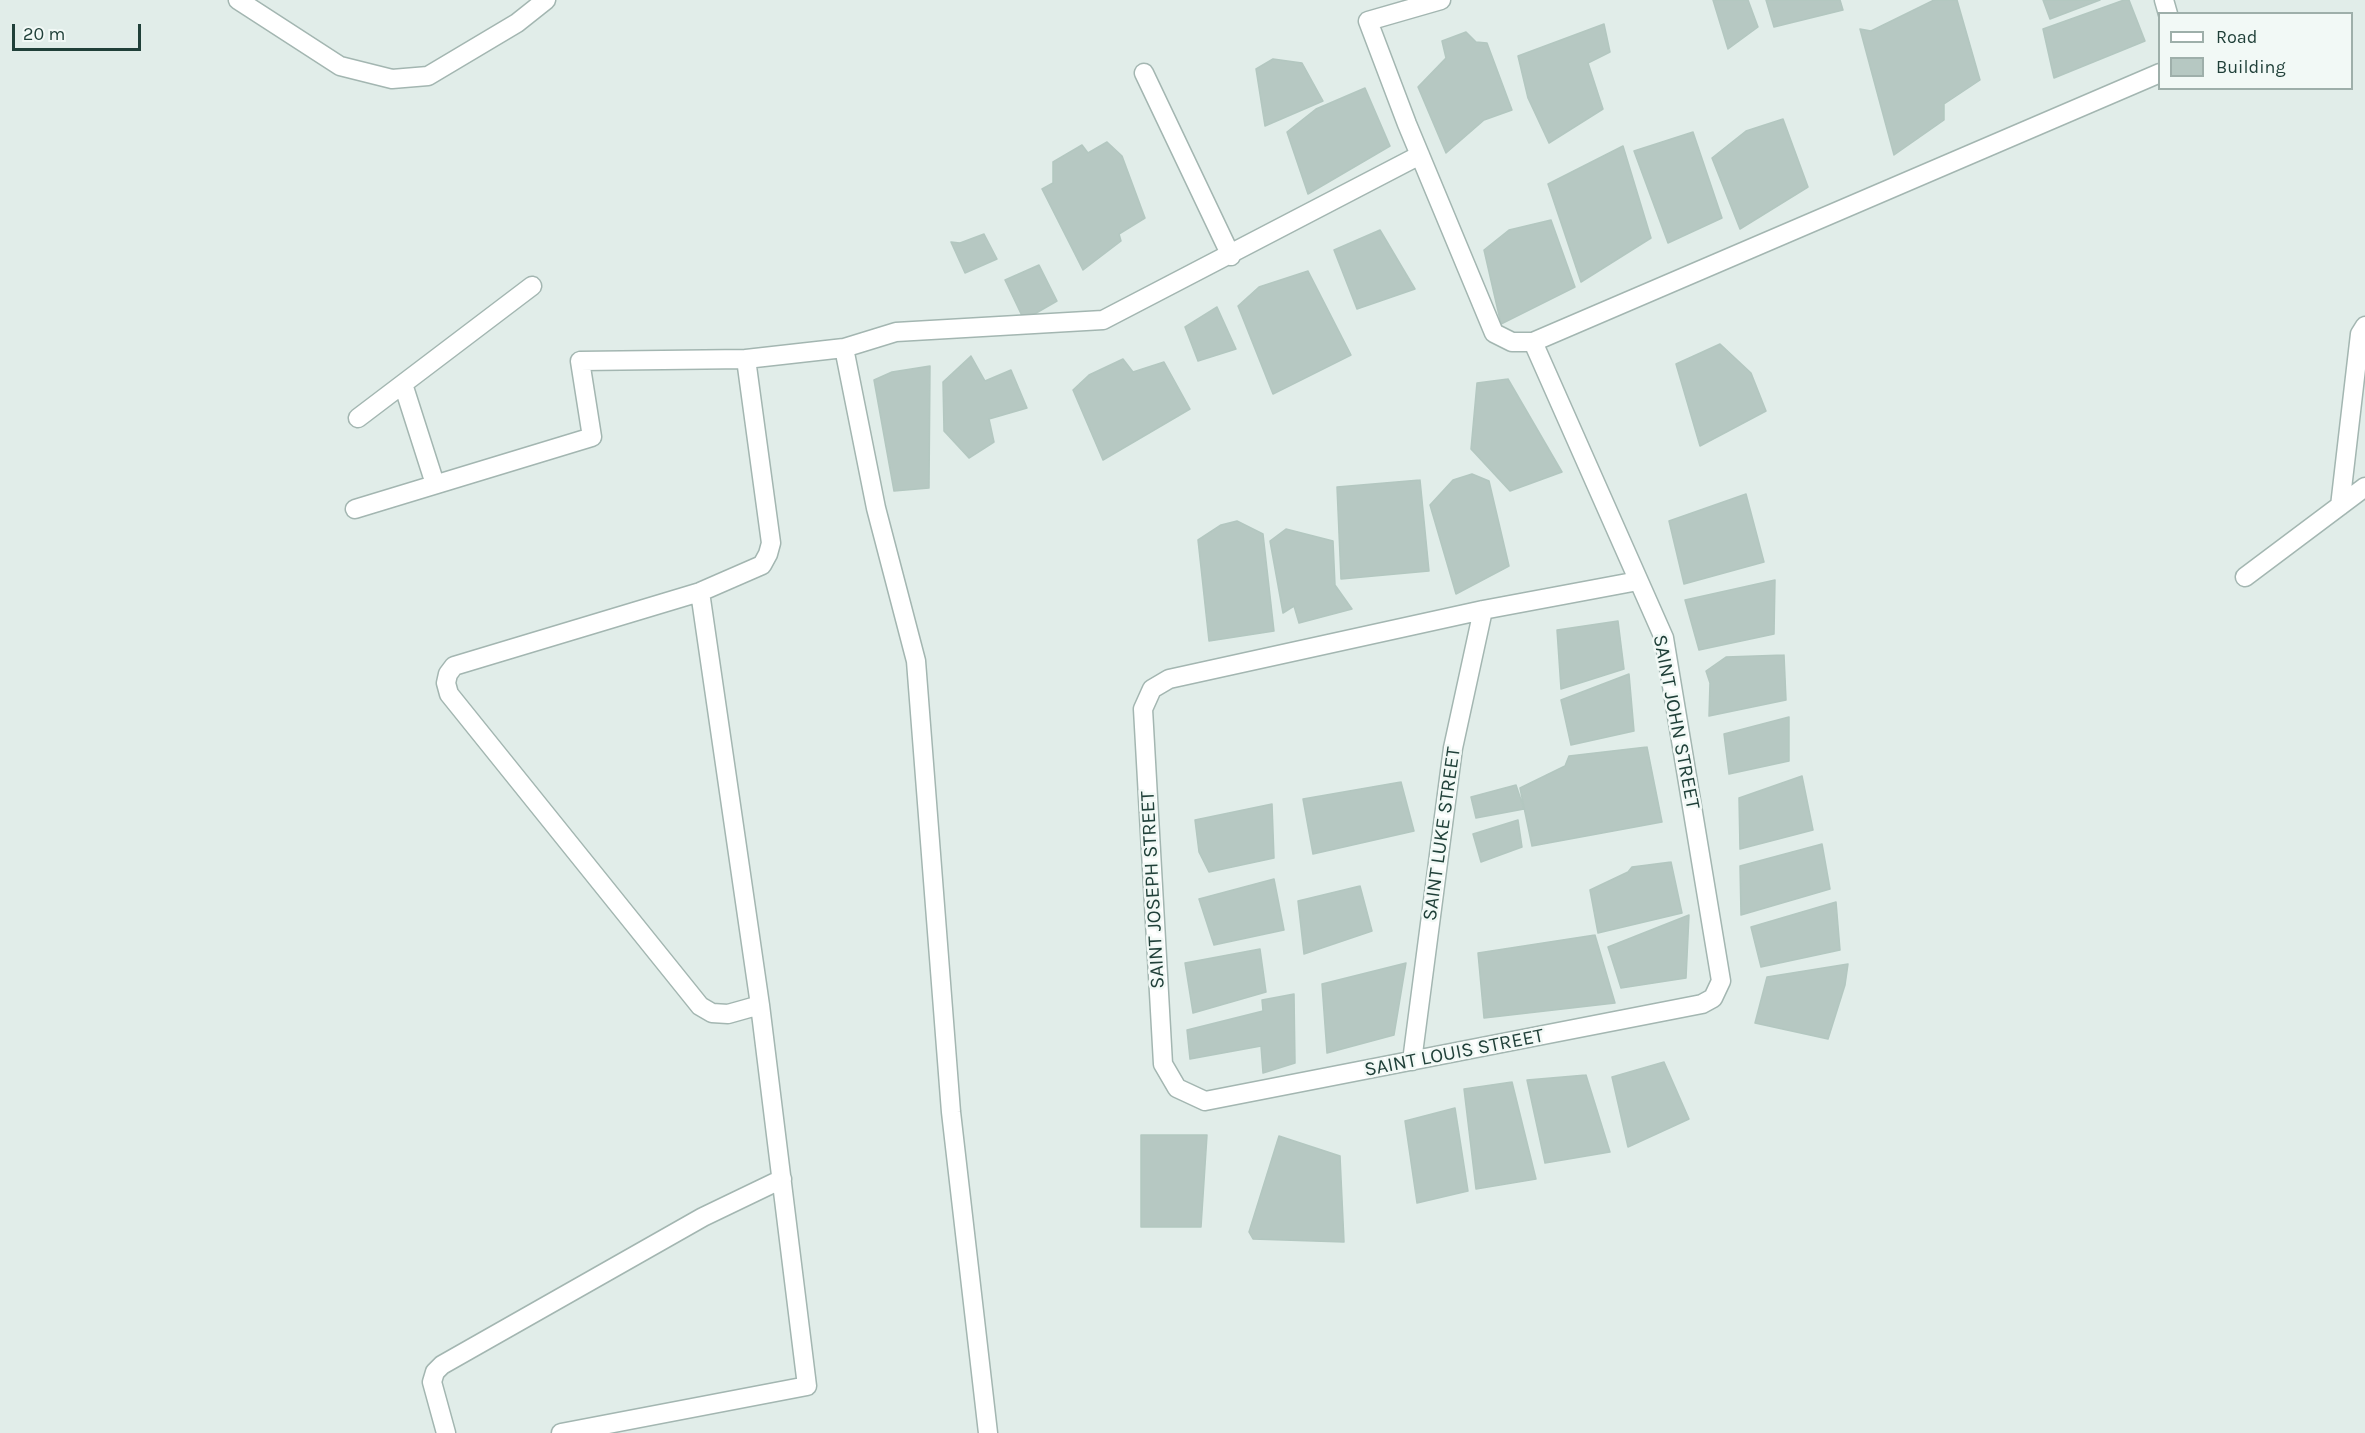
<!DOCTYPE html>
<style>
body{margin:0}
#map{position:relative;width:2365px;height:1433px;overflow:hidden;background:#e1ede9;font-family:Karla,sans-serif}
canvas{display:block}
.legend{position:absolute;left:2158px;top:12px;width:195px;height:78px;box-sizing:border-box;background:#f2f9f6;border:2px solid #9eafaa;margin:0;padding:8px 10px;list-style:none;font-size:18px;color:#204039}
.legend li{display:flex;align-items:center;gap:12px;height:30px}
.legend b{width:30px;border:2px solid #9eafaa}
.scale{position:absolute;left:12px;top:24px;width:129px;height:27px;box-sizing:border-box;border:3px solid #204039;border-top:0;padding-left:8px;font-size:18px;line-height:21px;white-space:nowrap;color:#204039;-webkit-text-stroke:4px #f2f9f6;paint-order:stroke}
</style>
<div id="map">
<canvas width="2365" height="1433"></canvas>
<ul class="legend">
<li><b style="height:8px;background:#fff"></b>Road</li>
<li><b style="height:16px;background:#b6c8c2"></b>Building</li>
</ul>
<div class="scale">20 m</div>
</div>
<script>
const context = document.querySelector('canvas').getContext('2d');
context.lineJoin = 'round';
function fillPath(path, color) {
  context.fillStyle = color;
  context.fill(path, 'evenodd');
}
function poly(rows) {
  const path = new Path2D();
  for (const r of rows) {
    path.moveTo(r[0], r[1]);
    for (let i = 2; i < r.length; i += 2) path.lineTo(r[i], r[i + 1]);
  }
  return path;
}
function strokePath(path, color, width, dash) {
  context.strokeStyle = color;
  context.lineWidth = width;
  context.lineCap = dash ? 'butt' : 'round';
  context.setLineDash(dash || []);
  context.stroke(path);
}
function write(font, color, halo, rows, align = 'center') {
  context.font = font + ' Karla,sans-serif';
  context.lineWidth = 5;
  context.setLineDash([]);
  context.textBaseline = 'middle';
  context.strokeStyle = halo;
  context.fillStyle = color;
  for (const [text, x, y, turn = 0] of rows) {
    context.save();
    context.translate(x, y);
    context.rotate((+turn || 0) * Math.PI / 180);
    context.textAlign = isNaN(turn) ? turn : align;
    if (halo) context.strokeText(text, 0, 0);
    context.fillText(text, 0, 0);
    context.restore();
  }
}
const building = poly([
 [1713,0,1748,0,1758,27,1728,49,1713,0],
 [1766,0,1840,0,1843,10,1774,27,1766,0],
 [1934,0,1957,0,1980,80,1944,104,1944,120,1894,155,1860,29,1871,31,1934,0],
 [2043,0,2100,0,2050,19,2043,0],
 [2124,0,2129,0,2145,41,2054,78,2043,29,2124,0],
 [1604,24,1610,52,1588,63,1603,109,1549,143,1528,98,1518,56,1604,24],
 [1466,32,1476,42,1487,43,1512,110,1484,120,1446,153,1418,87,1446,58,1442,41,1466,32],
 [1273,59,1302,63,1323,101,1265,126,1256,69,1273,59],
 [1365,88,1390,146,1308,194,1287,132,1316,109,1365,88],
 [1783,119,1808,187,1740,229,1712,158,1746,131,1783,119],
 [1693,132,1722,218,1668,243,1634,151,1693,132],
 [1107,142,1122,156,1145,218,1119,234,1121,241,1083,270,1042,189,1053,183,1053,162,1082,145,1088,153,1107,142],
 [1623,146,1651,238,1581,282,1548,184,1623,146],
 [1551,220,1575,287,1501,324,1484,250,1509,230,1551,220],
 [1380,230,1415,289,1357,309,1334,250,1380,230],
 [984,234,997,259,965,273,951,242,960,243,984,234],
 [1039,265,1057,301,1024,320,1005,280,1039,265],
 [1308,271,1351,355,1273,394,1238,306,1259,287,1308,271],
 [1217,307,1236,349,1198,361,1185,327,1217,307],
 [1720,344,1751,373,1766,411,1700,446,1676,364,1720,344],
 [971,356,985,381,1011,370,1027,408,989,419,994,442,969,458,944,431,943,382,971,356],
 [1123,359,1133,372,1164,362,1190,409,1103,460,1073,390,1089,375,1123,359],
 [930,366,929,488,894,491,874,380,892,372,930,366],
 [1508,379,1562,472,1510,491,1471,449,1477,383,1508,379],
 [1472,474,1489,481,1509,566,1456,594,1430,505,1453,480,1472,474],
 [1420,480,1429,571,1341,579,1337,487,1420,480],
 [1746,494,1764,562,1684,584,1669,521,1746,494],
 [1237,521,1263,534,1274,631,1209,641,1198,540,1221,525,1237,521],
 [1286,529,1333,541,1335,585,1352,609,1299,623,1294,606,1283,613,1270,541,1286,529],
 [1775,580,1774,634,1699,650,1685,600,1775,580],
 [1618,621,1624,669,1561,689,1557,630,1618,621],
 [1784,655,1786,700,1709,716,1710,683,1706,671,1726,657,1784,655],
 [1629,674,1634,731,1571,745,1561,700,1629,674],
 [1789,717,1789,761,1729,774,1724,734,1789,717],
 [1647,747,1662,822,1532,846,1520,788,1565,766,1569,756,1647,747],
 [1802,776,1813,830,1740,849,1739,798,1802,776],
 [1401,782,1414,831,1313,854,1303,799,1401,782],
 [1516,785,1524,809,1476,818,1471,797,1516,785],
 [1272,804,1274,858,1209,872,1199,852,1195,820,1272,804],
 [1518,820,1522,847,1481,862,1473,834,1518,820],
 [1822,844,1830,889,1741,915,1740,866,1822,844],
 [1671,862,1682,913,1598,933,1590,890,1628,872,1632,867,1671,862],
 [1274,879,1284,930,1214,945,1199,899,1274,879],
 [1360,886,1372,931,1304,954,1298,901,1360,886],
 [1836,902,1840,950,1761,967,1751,927,1836,902],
 [1689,915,1686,978,1621,988,1608,947,1689,915],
 [1595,935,1615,1003,1484,1018,1478,953,1595,935],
 [1260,949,1266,992,1193,1013,1185,963,1260,949],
 [1406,963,1394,1035,1327,1053,1322,984,1406,963],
 [1848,964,1845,985,1828,1039,1755,1023,1767,977,1848,964],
 [1294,994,1295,1063,1263,1073,1261,1046,1190,1059,1187,1030,1263,1011,1262,1000,1294,994],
 [1664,1062,1689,1119,1628,1147,1612,1077,1664,1062],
 [1586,1075,1610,1152,1545,1163,1527,1080,1586,1075],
 [1512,1082,1536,1179,1476,1189,1464,1089,1512,1082],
 [1455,1108,1468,1191,1417,1203,1405,1121,1455,1108],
 [1141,1135,1207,1135,1201,1227,1141,1227,1141,1135],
 [1279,1136,1340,1156,1344,1242,1253,1239,1249,1232,1279,1136]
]);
fillPath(building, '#b6c8c2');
strokePath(building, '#b3c7c0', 1.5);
const minor = poly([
 [238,0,340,66,392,79,428,76,517,23,546,0],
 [1441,0,1368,21,1407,124,1494,333,1512,342,1533,342,2160,73],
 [2164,0,2168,14],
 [1144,73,1231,256],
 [1533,342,1664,638,1721,981,1713,998,1702,1004,1205,1101,1177,1088,1163,1064,1143,709,1152,689,1169,679,1483,610,1638,581],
 [844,348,876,508,916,661,951,1112,988,1433],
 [746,359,771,543,768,554,762,565,700,592,454,666,448,674,446,683,449,694,700,1006,712,1013,728,1014,760,1005],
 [403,384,435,484],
 [358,418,532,286],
 [2340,506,2360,334,2365,326],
 [355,509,592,437,580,361,746,359,844,348,896,332,1103,320,1420,155],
 [2245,577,2365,487],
 [1412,1061,1453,748,1483,610],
 [446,1433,432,1382,435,1372,442,1365,703,1217,782,1179],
 [561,1433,807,1386,760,1005,700,592]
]);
strokePath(minor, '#a3b6b1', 21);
strokePath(minor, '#fff', 18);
write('20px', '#204039', '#f2f9f6', [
 ["SAINT JOHN STREET",1676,722,79],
 ["SAINT LUKE STREET",1442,834,-82],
 ["SAINT JOSEPH STREET",1153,890,-93],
 ["SAINT LOUIS STREET",1454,1053,-11]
]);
</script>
